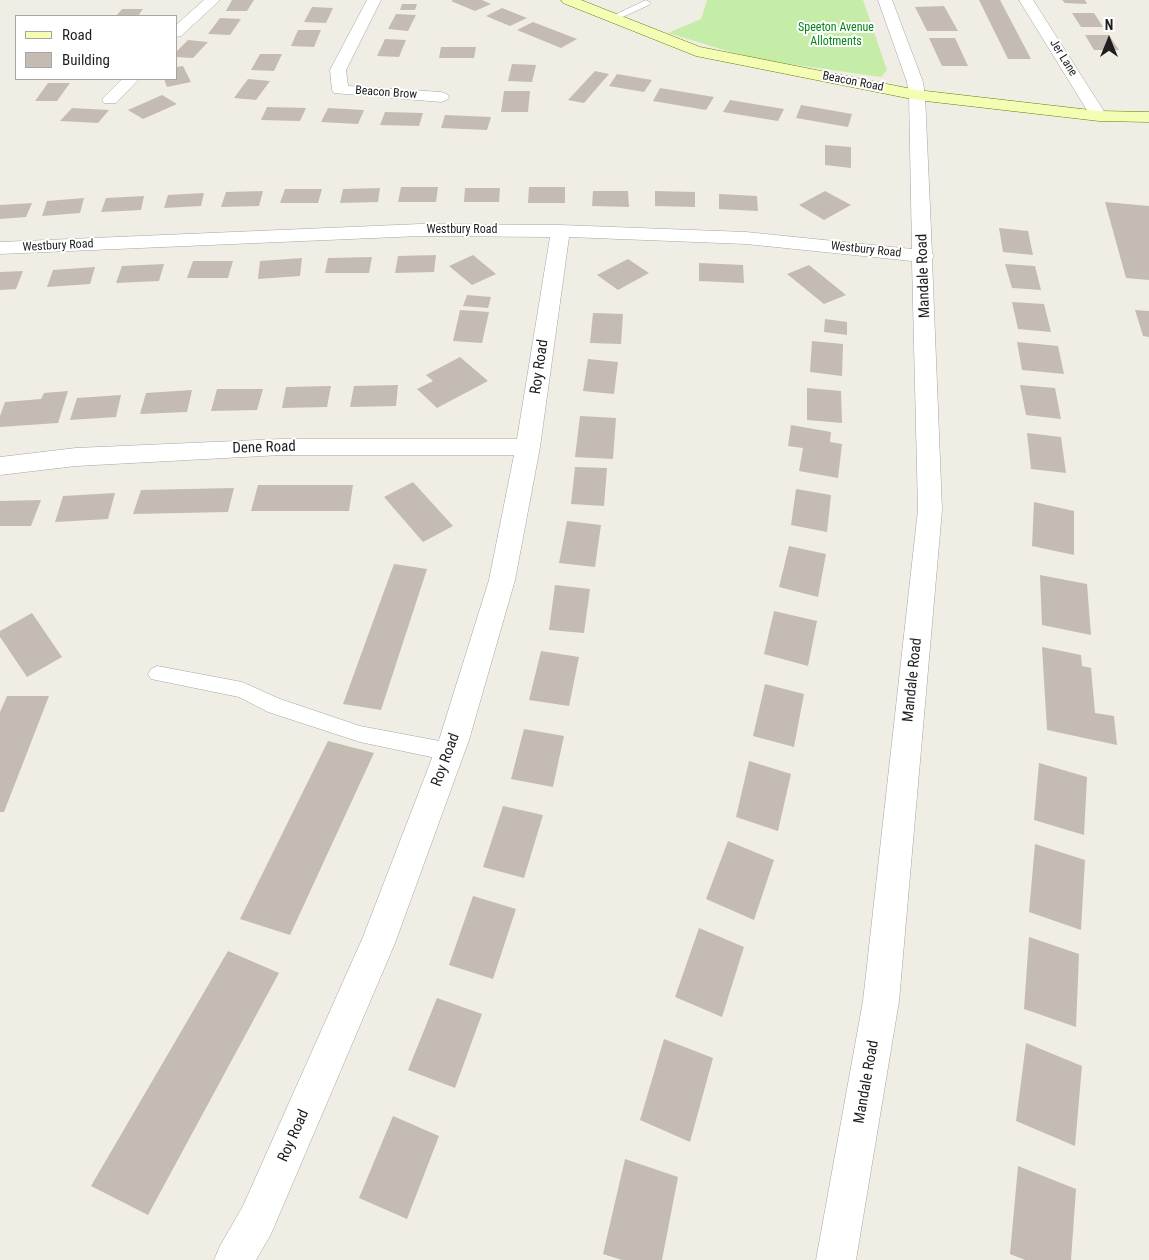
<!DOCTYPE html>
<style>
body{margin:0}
#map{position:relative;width:1149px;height:1260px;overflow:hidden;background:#f0ede4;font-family:"Roboto Condensed",sans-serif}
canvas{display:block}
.legend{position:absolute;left:15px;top:15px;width:162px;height:65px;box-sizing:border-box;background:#fff;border:1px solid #a5a5a5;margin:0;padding:6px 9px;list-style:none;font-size:15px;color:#1e1e1e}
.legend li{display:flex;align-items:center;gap:10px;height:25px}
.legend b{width:25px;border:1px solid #a5a5a5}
.north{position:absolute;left:1084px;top:15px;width:50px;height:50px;-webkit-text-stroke:4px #fff;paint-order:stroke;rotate:0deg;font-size:14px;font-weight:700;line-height:20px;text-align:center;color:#1e1e1e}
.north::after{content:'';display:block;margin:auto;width:18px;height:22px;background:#1e1e1e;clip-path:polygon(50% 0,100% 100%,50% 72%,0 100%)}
</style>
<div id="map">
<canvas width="1149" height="1260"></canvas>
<ul class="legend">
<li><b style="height:6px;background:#f5fdb4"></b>Road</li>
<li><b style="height:14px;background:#c4bcb3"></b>Building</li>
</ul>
<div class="north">N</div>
</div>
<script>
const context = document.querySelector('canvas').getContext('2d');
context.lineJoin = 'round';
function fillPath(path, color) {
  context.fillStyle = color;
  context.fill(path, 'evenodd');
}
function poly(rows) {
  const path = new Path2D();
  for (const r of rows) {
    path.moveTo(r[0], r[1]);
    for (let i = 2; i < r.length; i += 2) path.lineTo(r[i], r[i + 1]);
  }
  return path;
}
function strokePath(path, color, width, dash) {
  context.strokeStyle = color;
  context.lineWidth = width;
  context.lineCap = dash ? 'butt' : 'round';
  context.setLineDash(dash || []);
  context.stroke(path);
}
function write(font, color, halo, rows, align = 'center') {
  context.font = font + ' "Roboto Condensed",sans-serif';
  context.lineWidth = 4;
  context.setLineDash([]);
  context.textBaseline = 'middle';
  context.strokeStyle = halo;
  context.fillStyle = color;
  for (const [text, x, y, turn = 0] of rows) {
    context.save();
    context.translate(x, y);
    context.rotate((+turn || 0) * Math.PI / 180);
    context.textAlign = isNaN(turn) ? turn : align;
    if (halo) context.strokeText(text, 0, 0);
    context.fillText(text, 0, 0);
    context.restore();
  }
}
fillPath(poly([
 [707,0,863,0,887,70,881,77,768,61,734,53,668,33,701,19]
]), '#c5eda7');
fillPath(poly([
 [232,0,254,0,247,11,226,11],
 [453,0,482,0,491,4,475,11,451,1],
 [979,0,1000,0,1031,59,1008,59],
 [1062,0,1085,0,1087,4,1065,3],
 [402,4,417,4,415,10,400,10],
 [944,6,958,31,927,31,915,7],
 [312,7,333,8,326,23,304,22],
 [502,8,527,18,510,26,486,16],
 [122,9,143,9,138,16,116,16],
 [1072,13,1094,13,1103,27,1081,27],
 [396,14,416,15,408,31,388,29],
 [220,18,241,19,230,35,208,34],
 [533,22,577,39,561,48,517,30],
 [298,30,321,30,314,47,291,46],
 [1085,35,1109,35,1119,50,1094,50],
 [929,38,955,38,968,66,942,66],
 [385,39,406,40,399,57,377,56],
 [188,40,208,42,193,58,176,57,176,52],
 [441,47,476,47,474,58,439,58],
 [260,54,282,54,274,71,251,70],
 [512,64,536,65,532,82,508,81],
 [183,66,191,82,167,87,164,79,176,79,176,67],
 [595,71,609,74,584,103,568,100],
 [617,74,652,80,644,92,609,86],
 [248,79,270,81,256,100,234,98],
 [48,83,70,83,57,101,35,101],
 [660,88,714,97,706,110,653,101],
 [504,91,530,91,528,112,501,112],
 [162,95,177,104,143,119,128,110],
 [730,100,784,109,778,121,723,112],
 [801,105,852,114,848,127,796,118],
 [267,107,306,108,300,121,261,120],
 [72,108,109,110,98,123,60,121],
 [328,108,364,110,358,124,321,122],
 [385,112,423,113,419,126,380,125],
 [445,115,491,117,487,130,441,128],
 [825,145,851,147,851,168,825,165],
 [401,187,438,187,436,202,398,202],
 [529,187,565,187,565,203,528,203],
 [380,188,378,202,340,203,343,189],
 [465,188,500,188,499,202,464,202],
 [285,189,322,189,318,203,280,203],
 [263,191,259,206,221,207,226,192],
 [593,191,628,191,629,207,592,206],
 [655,191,695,192,695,207,655,206],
 [825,191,851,205,824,220,799,205],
 [204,193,201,206,164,208,168,195],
 [719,194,757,196,758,211,719,209],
 [144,196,141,210,101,212,106,198],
 [84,198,80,213,42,216,47,201],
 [1105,202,1149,206,1149,280,1126,278],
 [32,203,26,217,0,219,0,205],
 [999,228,1028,231,1033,255,1003,252],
 [436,255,434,272,395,273,398,256],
 [473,255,496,274,472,285,449,266],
 [372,257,369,273,325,273,328,258],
 [302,258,300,276,258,279,260,261],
 [628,259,649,273,618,290,597,275],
 [193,261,233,261,228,278,187,278],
 [699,263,743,265,744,283,699,281],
 [164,264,159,281,116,283,122,266],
 [1005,264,1035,266,1041,290,1012,288],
 [809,265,846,295,824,304,787,274],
 [95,267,90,284,47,287,53,270],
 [23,271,16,289,0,290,0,272],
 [467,295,491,297,488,308,463,306],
 [1012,302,1044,304,1051,332,1018,329],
 [460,310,489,312,482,343,453,341],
 [1135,310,1149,311,1149,337,1143,336],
 [593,313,623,314,621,344,590,343],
 [825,319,847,322,847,335,824,332],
 [812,341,843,344,842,376,810,372],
 [1017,342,1058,346,1064,374,1022,370],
 [460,357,488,381,437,408,417,389,433,381,426,375],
 [588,359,618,362,614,394,583,391],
 [398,385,396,406,350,407,354,386],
 [1020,385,1055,388,1061,419,1026,415],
 [331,386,327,407,282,408,286,387],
 [807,388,841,391,842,423,807,420],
 [217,389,263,389,257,410,211,411],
 [192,390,187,412,140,414,146,393],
 [68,391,58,423,0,427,0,416,5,402,41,399,44,393],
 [121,395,116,417,70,420,77,398],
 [580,416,616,418,613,459,575,457],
 [791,425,831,432,830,442,842,444,838,478,799,471,803,448,788,446],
 [1027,433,1061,437,1066,473,1031,469],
 [575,467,607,468,604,506,571,504],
 [413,482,453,526,423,542,384,497],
 [258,485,353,485,349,511,251,511],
 [234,488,228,512,133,514,141,490],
 [796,489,831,495,827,532,791,525],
 [115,493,108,519,55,522,63,496],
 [41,500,31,526,0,526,0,501],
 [1034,502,1074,511,1074,555,1032,546],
 [567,521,601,525,595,567,559,563],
 [789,546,826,554,818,597,779,587],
 [394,564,427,569,381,710,343,704],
 [1040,575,1087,584,1091,635,1042,625],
 [555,585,590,589,584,633,549,630],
 [774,611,817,621,808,666,764,654],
 [32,613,62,657,27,677,0,637,0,631],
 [1042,647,1081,655,1082,666,1091,668,1095,713,1114,716,1117,745,1047,730],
 [541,651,579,657,569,706,529,700],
 [765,684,804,694,794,747,753,736],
 [7,696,49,696,4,812,0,812,0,712],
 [524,729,564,736,553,787,511,779],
 [328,741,374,753,290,935,240,919],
 [749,761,791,774,778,831,736,817],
 [1039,763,1087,777,1084,835,1034,820],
 [503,806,543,815,524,878,483,867],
 [728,841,774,860,754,920,706,899],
 [1035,844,1085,860,1081,930,1029,912],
 [473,896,516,909,493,979,449,965],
 [699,928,744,947,722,1017,675,997],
 [1029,937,1079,954,1076,1027,1024,1009],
 [228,951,279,973,148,1215,91,1186],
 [437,998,482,1014,455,1088,408,1070],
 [664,1039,713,1058,690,1142,640,1120],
 [1026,1043,1082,1066,1075,1146,1016,1121],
 [393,1116,439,1136,407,1219,359,1198],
 [625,1159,678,1177,662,1260,622,1260,603,1254],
 [1018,1166,1076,1189,1071,1260,1025,1260,1010,1254]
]), '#c4bcb3');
const lane = poly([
 [646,0,651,3,649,5,616,20,610,20,608,18,646,0],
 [157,666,242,682,280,699,360,726,450,743,457,746,460,752,457,758,450,761,360,742,268,712,239,697,151,679,148,674,151,669,157,666]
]);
const street = poly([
 [204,0,220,0,181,36,176,37,176,25,204,0],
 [367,0,381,0,346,70,348,86,441,92,447,94,449,97,447,100,441,102,334,93,332,90,330,70,367,0],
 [878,0,892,0,923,82,925,95,932,253,934,256,932,259,942,510,899,1001,856,1260,816,1260,863,1001,918,510,912,261,746,244,569,237,540,447,515,580,469,740,395,943,271,1234,256,1260,214,1260,220,1246,243,1206,363,937,439,740,489,580,514,455,281,455,76,466,0,475,0,457,76,448,281,439,517,439,550,237,420,236,0,254,0,242,420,224,560,225,746,232,912,249,909,95,907,82,878,0],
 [1019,0,1033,0,1107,116,1105,120,1093,120,1019,0],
 [122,79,139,79,116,103,104,103,102,100,104,97,122,79]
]);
const secondary = poly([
 [561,0,581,0,700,47,917,90,1099,111,1149,112,1149,122,1099,121,917,100,696,56,563,3,561,0]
]);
strokePath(lane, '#a5a5a5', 1);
strokePath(street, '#a5a5a5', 1);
strokePath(secondary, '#667b00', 1);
fillPath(lane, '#fff');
fillPath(street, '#fff');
fillPath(secondary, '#f5fdb4');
write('12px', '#048517', '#fff', [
 ["Speeton Avenue",836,28],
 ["Allotments",836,42]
]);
write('12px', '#1e1e1e', '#fff', [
 ["Jer Lane",1063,58,58],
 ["Beacon Road",853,82,11],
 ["Beacon Brow",386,93,4],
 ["Westbury Road",462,230],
 ["Westbury Road",58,246,-3],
 ["Westbury Road",866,250,6]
]);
write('15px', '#1e1e1e', '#fff', [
 ["Mandale Road",924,276,-92],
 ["Roy Road",540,367,-82],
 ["Dene Road",264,448,-2],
 ["Mandale Road",913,680,-84],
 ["Roy Road",446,760,-70],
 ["Mandale Road",867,1082,-80],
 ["Roy Road",294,1136,-66]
]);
</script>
